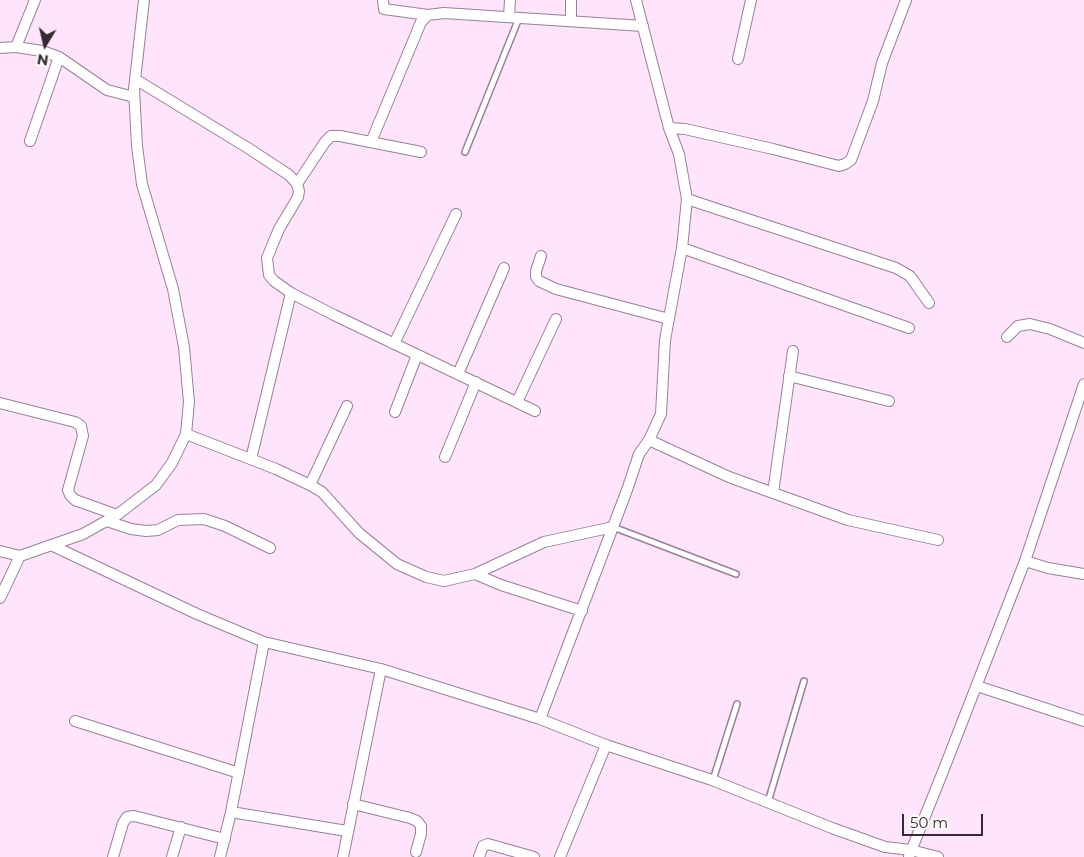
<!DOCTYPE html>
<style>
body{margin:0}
#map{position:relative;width:1084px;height:857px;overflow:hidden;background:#fee5fb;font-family:Montserrat,sans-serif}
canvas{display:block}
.north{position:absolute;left:20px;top:20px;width:50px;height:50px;-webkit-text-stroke:4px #fbfbfb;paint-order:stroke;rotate:189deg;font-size:14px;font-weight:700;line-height:20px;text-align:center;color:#352934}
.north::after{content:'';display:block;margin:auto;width:18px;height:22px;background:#352934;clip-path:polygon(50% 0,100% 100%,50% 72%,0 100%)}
.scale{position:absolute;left:902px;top:814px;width:81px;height:22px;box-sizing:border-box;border:2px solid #352934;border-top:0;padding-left:6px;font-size:15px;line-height:18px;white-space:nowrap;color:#352934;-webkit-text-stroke:4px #fbfbfb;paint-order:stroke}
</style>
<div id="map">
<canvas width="1084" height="857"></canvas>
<div class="north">N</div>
<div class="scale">50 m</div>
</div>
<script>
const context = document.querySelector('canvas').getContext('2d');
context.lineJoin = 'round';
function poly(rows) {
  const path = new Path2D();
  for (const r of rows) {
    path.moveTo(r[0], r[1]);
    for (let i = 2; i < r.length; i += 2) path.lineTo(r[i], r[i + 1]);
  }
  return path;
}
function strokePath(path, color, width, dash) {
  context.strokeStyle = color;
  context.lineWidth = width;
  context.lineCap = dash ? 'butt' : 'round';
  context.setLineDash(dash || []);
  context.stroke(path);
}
const lane = poly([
 [465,152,519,18],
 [613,527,736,574],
 [713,780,737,704],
 [768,802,804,681]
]);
const street = poly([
 [383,0,384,9,428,15],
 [509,17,510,0],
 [571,21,571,0],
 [16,47,35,0],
 [0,48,16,47,42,51,59,57,107,90,134,97],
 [738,59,751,0],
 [135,79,248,148,289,175,297,184,299,191,298,197,279,229,267,258,269,275,274,281,291,293,334,315,535,411],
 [669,128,685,129,773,149,839,166,845,164,851,160,873,101,882,63,906,0],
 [30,141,59,57],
 [371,142,421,22,428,15,444,13,643,26],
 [297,184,325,142,331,136,340,136,421,152],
 [687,199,896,268,910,276,929,303],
 [682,248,909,328],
 [541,256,536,271,536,277,539,281,556,289,669,319],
 [1007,337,1018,326,1030,324,1050,329,1084,343],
 [394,344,456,214],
 [458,374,504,268],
 [789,376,889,401],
 [517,402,556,319],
 [0,403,75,422,81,426,83,436,68,490,70,495,75,500,117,515],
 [395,412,417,355],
 [186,434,276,469,310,485,322,492,359,533,397,564,426,577,444,581,475,574,544,542,613,527],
 [649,440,729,477,848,520,938,540],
 [445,457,476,382],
 [251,459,291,293],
 [310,485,347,406],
 [773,493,793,351],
 [107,521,131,529,146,531,158,530,178,520,204,519,225,526,270,548],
 [51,545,197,614,264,642,381,669,540,719,606,745,712,780,832,828,885,847,911,850,938,857],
 [0,551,20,556],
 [1025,561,1048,568,1084,574],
 [475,574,501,585,582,611],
 [0,598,20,556,83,534,117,515,156,485,172,463,186,434,189,402,184,347,173,289,142,184,137,146,134,89,144,0],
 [977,686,1084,721],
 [540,719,627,490,639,454,649,440,661,414,665,340,682,248,687,199,679,154,669,128,636,0],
 [75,721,239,773],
 [353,804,410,818,417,821,421,826,421,834,416,852],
 [231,812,347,831],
 [909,856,942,774,1025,561,1084,384],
 [113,857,123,823,127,817,134,816,225,839],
 [172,857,181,827],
 [220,857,231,812,264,642],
 [343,857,381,669],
 [479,857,483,846,488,844,534,857],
 [560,857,606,745]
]);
strokePath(lane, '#9a7f98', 8);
strokePath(street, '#9a7f98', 12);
strokePath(lane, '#fff', 5);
strokePath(street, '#fff', 10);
</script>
